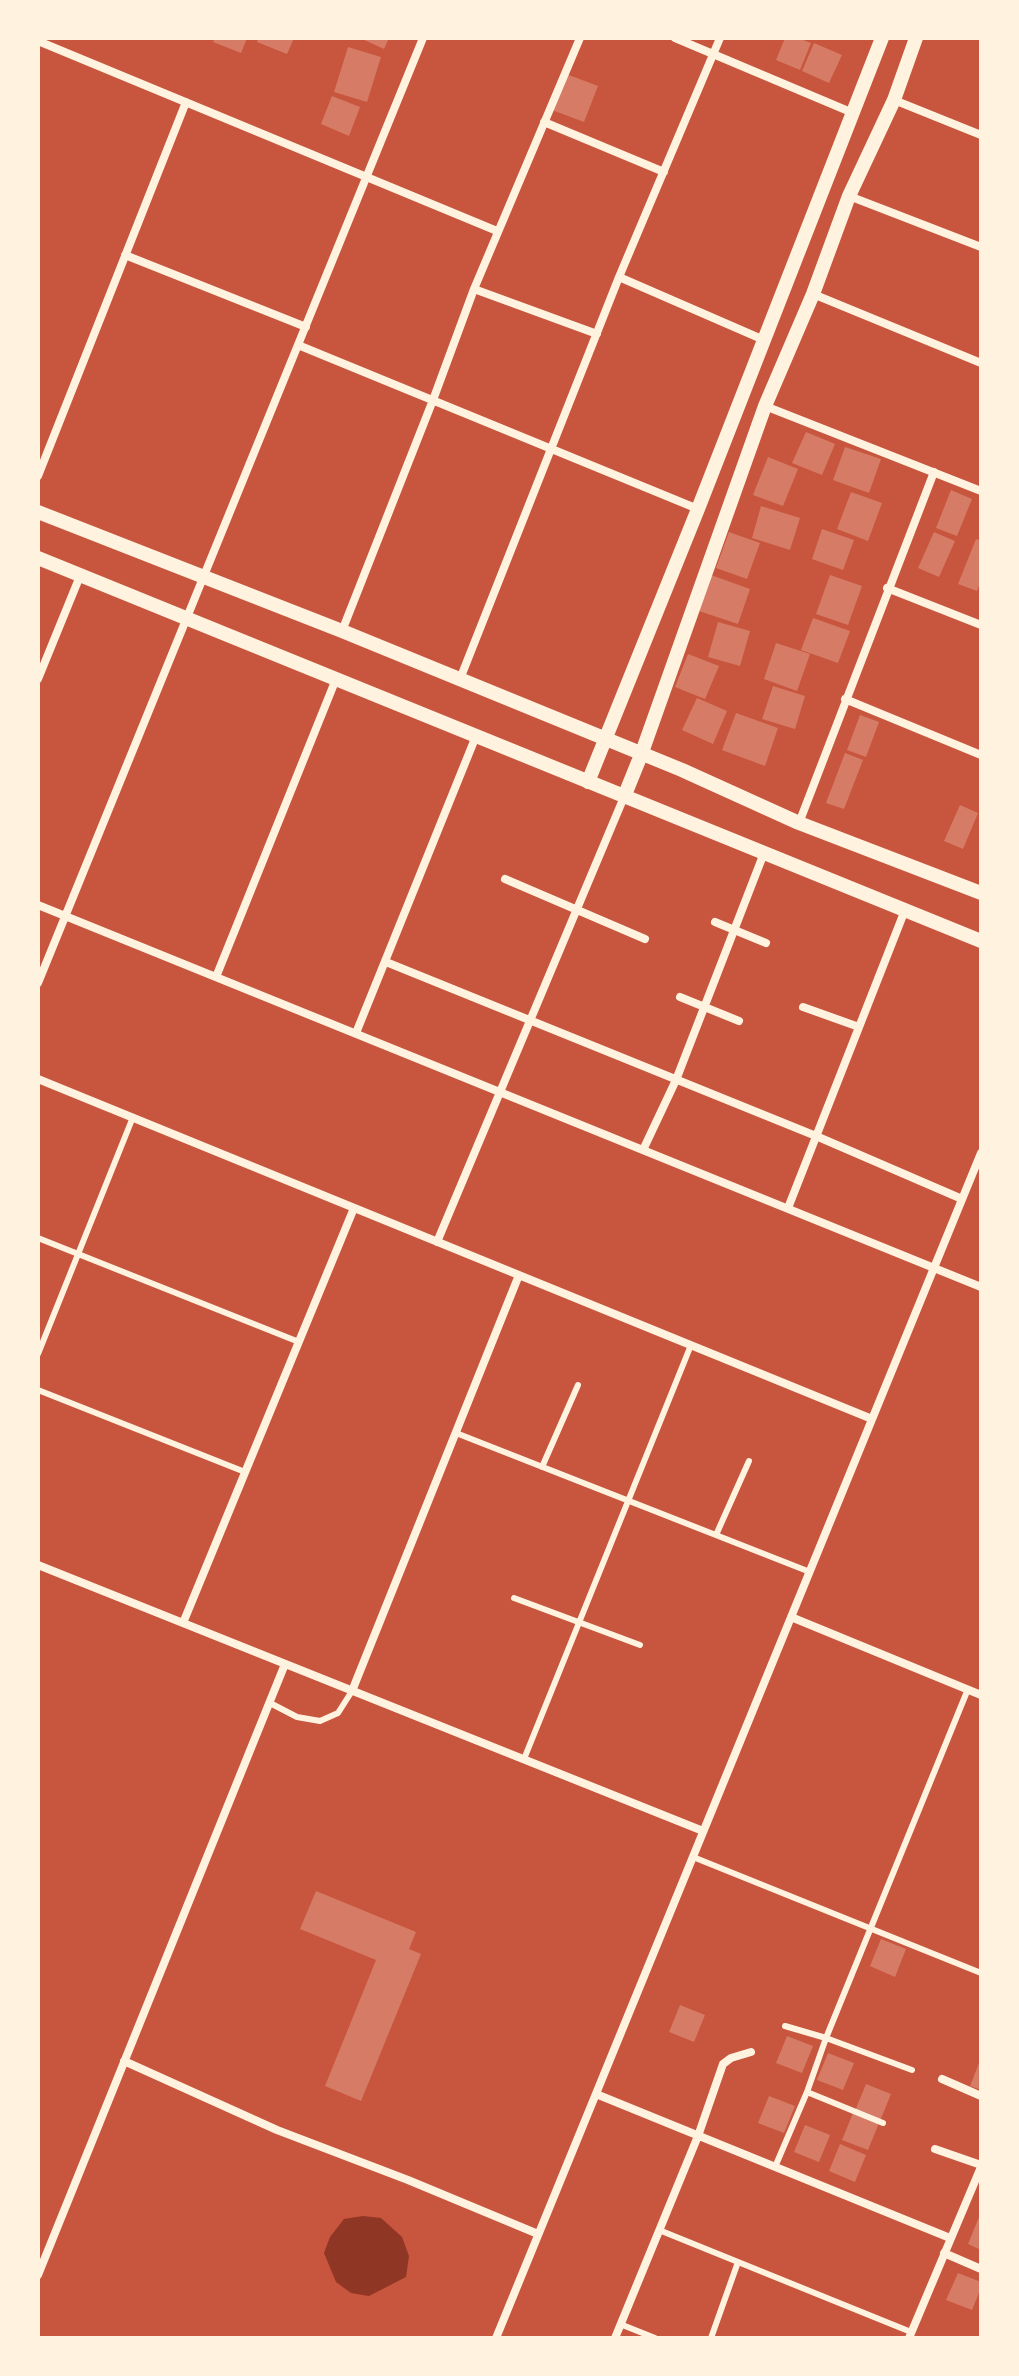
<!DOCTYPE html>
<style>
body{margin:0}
#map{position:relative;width:1019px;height:2376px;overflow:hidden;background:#c8553d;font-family:Barlow,sans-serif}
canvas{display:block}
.frame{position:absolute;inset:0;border:40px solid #fff3e0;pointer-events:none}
</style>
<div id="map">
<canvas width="1019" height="2376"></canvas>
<div class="frame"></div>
</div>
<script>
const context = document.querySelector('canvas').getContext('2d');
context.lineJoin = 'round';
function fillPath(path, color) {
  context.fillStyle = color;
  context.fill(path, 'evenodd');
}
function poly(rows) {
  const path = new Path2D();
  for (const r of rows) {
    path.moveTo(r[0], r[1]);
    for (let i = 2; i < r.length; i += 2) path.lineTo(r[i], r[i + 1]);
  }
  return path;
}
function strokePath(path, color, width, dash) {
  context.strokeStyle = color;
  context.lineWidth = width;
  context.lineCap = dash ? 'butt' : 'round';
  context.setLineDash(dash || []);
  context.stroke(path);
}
fillPath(poly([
 [363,2216,381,2218,402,2237,409,2256,406,2277,369,2296,351,2293,336,2282,324,2253,330,2237,344,2219]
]), '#8f3625');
fillPath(poly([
 [215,38,247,38,241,53,213,42],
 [258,38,294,38,287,54,257,42],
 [360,38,389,38,384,49],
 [785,38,798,38,811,43,800,70,776,60],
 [814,43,842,55,829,83,802,71],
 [348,47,381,57,367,102,334,92],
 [566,74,598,86,584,122,552,110],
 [332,96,360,107,349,136,321,124],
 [806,432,835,444,822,475,792,463],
 [845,447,881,459,869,493,833,480],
 [768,457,798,469,783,506,753,495],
 [951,490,972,499,957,536,936,528],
 [851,492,882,503,868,541,837,529],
 [761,506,800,518,790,550,752,538],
 [822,529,854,540,843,570,812,559],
 [729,532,760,543,747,579,716,568],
 [934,532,955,541,939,577,918,568],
 [976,539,981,541,981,580,977,591,958,584],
 [711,575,750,589,738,624,699,611],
 [830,575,862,586,848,625,816,614],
 [813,618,850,631,838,663,801,650],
 [718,622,750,631,740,666,708,657],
 [776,643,810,654,797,691,764,679],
 [688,654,719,666,705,699,675,687],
 [773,686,805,696,795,729,762,719],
 [697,698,727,711,713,744,682,730],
 [736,713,778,728,765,766,722,750],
 [860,715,879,722,866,757,847,750],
 [845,753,863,760,844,809,826,803],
 [960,805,978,813,963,849,944,841],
 [316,1891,416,1932,409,1949,421,1954,361,2101,325,2086,376,1960,300,1929],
 [881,1939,906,1949,895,1977,870,1966],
 [680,2005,705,2015,694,2042,669,2032],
 [787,2036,813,2046,802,2073,776,2063],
 [828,2053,854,2063,843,2090,817,2080],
 [981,2058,981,2090,970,2086],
 [866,2084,891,2094,880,2121,855,2111],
 [769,2096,795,2106,784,2133,758,2123],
 [853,2113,879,2123,868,2150,842,2140],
 [805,2125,830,2135,819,2162,794,2152],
 [840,2144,866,2155,855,2182,829,2171],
 [979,2217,981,2218,981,2250,968,2244],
 [958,2273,981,2282,981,2288,972,2310,946,2300]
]), '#d67c66');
strokePath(poly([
 [38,1238,299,1342],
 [38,1354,133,1117],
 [38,1390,245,1472],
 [456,1433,810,1572],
 [542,1467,578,1385],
 [716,1535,749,1461],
 [514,1598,640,1645],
 [270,1703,297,1717,320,1721,338,1713,352,1691],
 [524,1759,691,1345],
 [693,1857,981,1973],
 [785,2026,826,2038,912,2070],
 [807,2092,883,2123],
 [775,2167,807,2092,826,2038,968,1689],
 [659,2230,911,2332],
 [620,2324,655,2338],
 [711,2338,738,2262]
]), '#fff3e0', 6);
strokePath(poly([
 [675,38,853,113],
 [38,41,497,231],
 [894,100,981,135],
 [544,122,664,172],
 [849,196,981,247],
 [125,255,306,327],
 [619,277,764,340],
 [474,289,597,334],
 [813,294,981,363],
 [298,345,698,509],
 [765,406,981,491],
 [38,476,186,102],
 [887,588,981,625],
 [342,631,433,400,474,289,580,38],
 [38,679,80,576],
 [460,679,619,277,720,38],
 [845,699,981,755],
 [799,823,934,472],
 [505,879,645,939],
 [38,905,981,1287],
 [715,922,766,943],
 [386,962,816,1136,962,1199],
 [216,977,336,679],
 [38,983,423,38],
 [680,997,739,1021],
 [803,1007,859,1027],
 [356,1033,476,736],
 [38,1079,872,1419],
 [643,1150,676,1080,764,853],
 [788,1208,905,910],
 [437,1242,624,797],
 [38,1565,703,1831],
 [791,1617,981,1695],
 [183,1623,354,1208],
 [352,1691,519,1275],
 [124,2061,277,2130,408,2180,538,2234],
 [942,2079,981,2096],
 [596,2094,950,2238],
 [935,2149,981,2165],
 [944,2253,981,2269],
 [38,2275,285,1664],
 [496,2338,981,1153],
 [615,2338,698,2136,723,2064,731,2058,751,2052],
 [909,2338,981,2167]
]), '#fff3e0', 8);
strokePath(poly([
 [38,512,342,631,682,770,799,823,981,893],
 [38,558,981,941],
 [588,782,698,509,882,38],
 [624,797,641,755,765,406,813,294,849,196,894,100,916,38]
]), '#fff3e0', 14);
</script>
